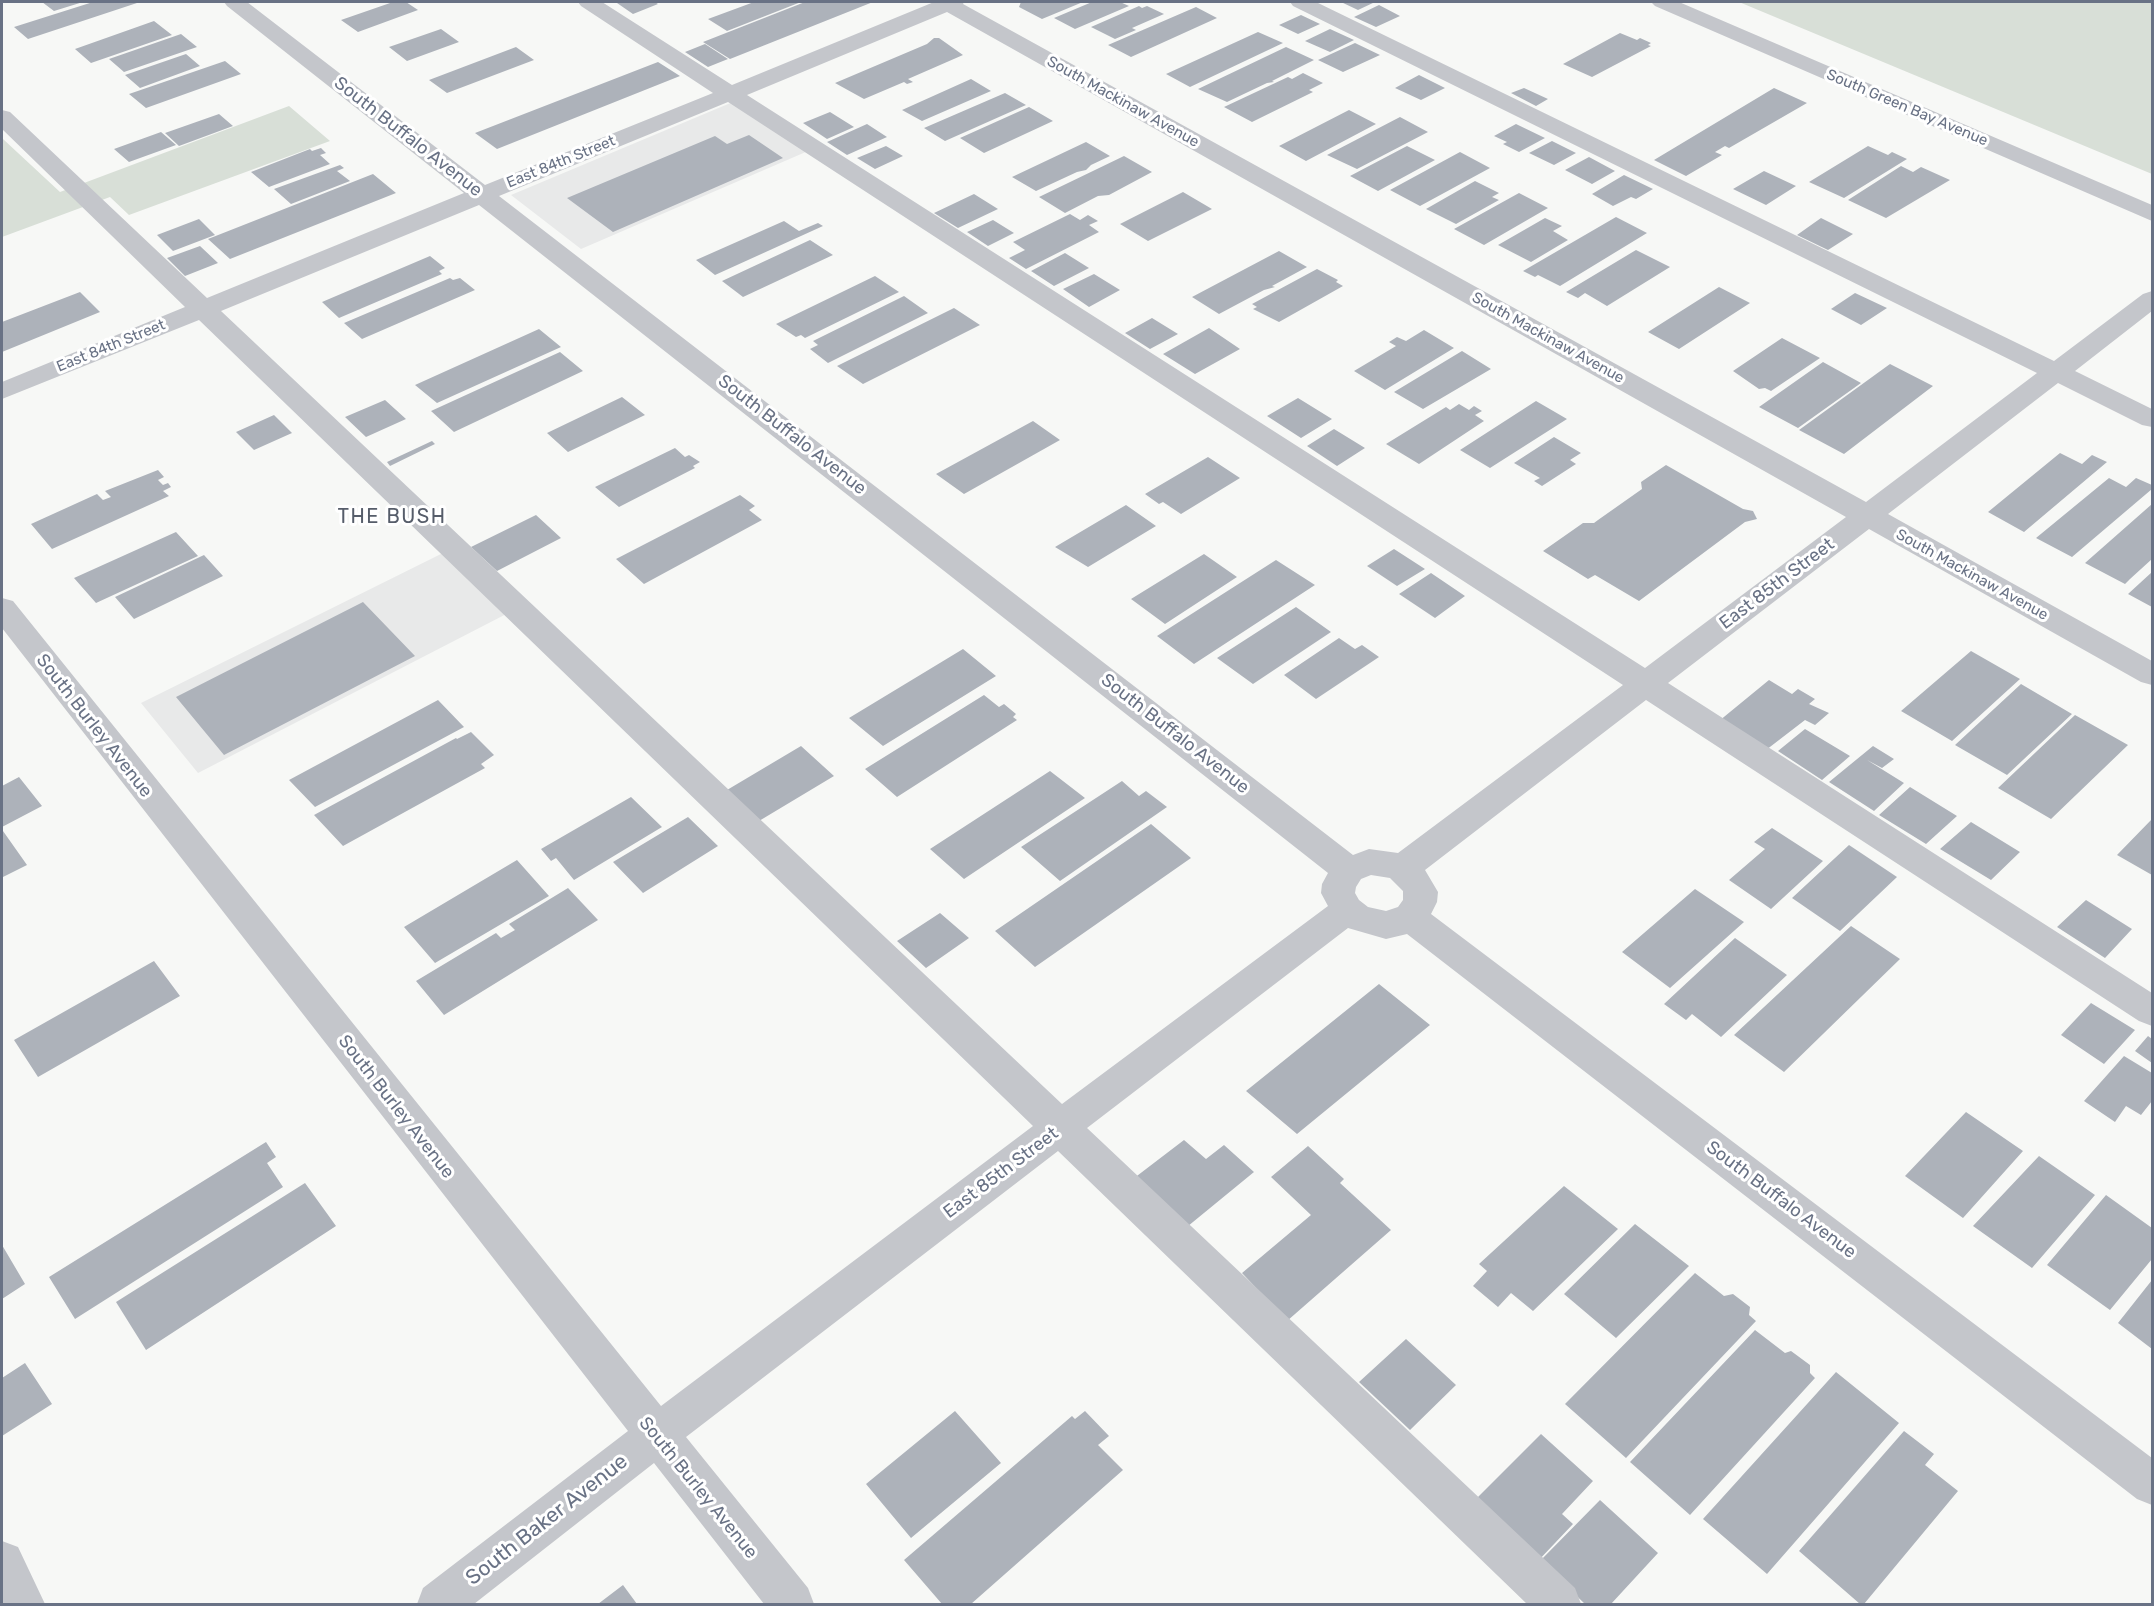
<!DOCTYPE html>
<style>
body{margin:0}
#map{position:relative;width:2154px;height:1606px;overflow:hidden;background:#f7f8f6;font-family:Rubik,sans-serif}
canvas{display:block}
.frame{position:absolute;inset:0;border:3px solid #697285;pointer-events:none}
</style>
<div id="map">
<canvas width="2154" height="1606"></canvas>
<div class="frame"></div>
</div>
<script>
const context = document.querySelector('canvas').getContext('2d');
context.lineJoin = 'round';
function fillPath(path, color) {
  context.fillStyle = color;
  context.fill(path, 'evenodd');
}
function poly(rows) {
  const path = new Path2D();
  for (const r of rows) {
    path.moveTo(r[0], r[1]);
    for (let i = 2; i < r.length; i += 2) path.lineTo(r[i], r[i + 1]);
  }
  return path;
}
function write(font, color, halo, rows, align = 'center') {
  context.font = font + ' Rubik,sans-serif';
  context.lineWidth = 6;
  context.setLineDash([]);
  context.textBaseline = 'middle';
  context.strokeStyle = halo;
  context.fillStyle = color;
  for (const [text, x, y, turn = 0] of rows) {
    context.save();
    context.translate(x, y);
    context.rotate((+turn || 0) * Math.PI / 180);
    context.textAlign = isNaN(turn) ? turn : align;
    if (halo) context.strokeText(text, 0, 0);
    context.fillText(text, 0, 0);
    context.restore();
  }
}
fillPath(poly([
 [740,99,815,148,581,249,511,195],
 [453,548,516,609,198,773,141,703]
]), '#e8e9e9');
fillPath(poly([
 [1739,2,2152,2,2152,174],
 [289,106,330,141,129,215,110,197,2,237,2,140,3,139,60,192]
]), '#d8dfd7');
fillPath(poly([
 [42,2,83,2,54,11],
 [93,2,140,2,28,39,14,27],
 [393,2,406,2,418,10,358,32,341,20],
 [620,2,655,2,658,4,633,14,617,3],
 [754,2,801,2,727,31,708,19],
 [805,2,873,2,730,59,703,42],
 [1021,2,1083,2,1042,19,1019,7],
 [1092,2,1120,2,1129,6,1075,29,1054,18],
 [1341,2,1375,2,1358,10],
 [1379,5,1400,16,1376,27,1354,17],
 [1139,6,1142,8,1147,6,1164,14,1132,28,1136,30,1115,39,1091,27],
 [1196,7,1217,18,1131,57,1108,45],
 [1301,15,1320,24,1298,34,1279,25],
 [154,21,172,35,91,63,75,49],
 [441,29,459,42,407,61,389,47],
 [1330,29,1354,40,1330,52,1305,41],
 [1258,32,1283,43,1190,87,1166,74],
 [1620,33,1637,40,1640,38,1651,43,1648,45,1651,46,1592,77,1563,64],
 [181,34,197,47,124,72,109,59],
 [934,38,939,38,963,55,908,79,913,82,907,84,904,82,864,99,835,83,927,44],
 [1355,43,1380,55,1343,72,1318,60],
 [705,44,728,59,708,67,685,52],
 [516,47,534,60,447,93,429,80],
 [1286,47,1314,60,1272,81,1274,82,1267,83,1227,102,1198,89],
 [186,54,200,66,140,88,125,75],
 [225,61,241,74,146,108,129,94],
 [658,62,680,76,497,149,475,133],
 [1303,73,1323,83,1309,90,1313,92,1252,122,1224,107,1288,77,1292,79],
 [1419,75,1445,88,1421,100,1395,88],
 [971,79,991,91,922,121,902,110],
 [1524,88,1548,99,1536,106,1511,93],
 [1774,88,1807,103,1729,148,1725,146,1715,152,1722,155,1686,176,1654,160],
 [1005,93,1026,105,945,141,924,128],
 [1029,107,1053,121,984,153,960,138],
 [1349,110,1376,124,1306,161,1279,146],
 [830,112,854,127,827,139,803,123],
 [219,114,233,126,179,146,165,133],
 [1400,117,1428,132,1357,169,1327,155],
 [867,124,887,137,847,155,827,142],
 [1516,124,1545,138,1519,152,1503,144,1507,142,1494,136],
 [161,132,176,145,129,162,114,149],
 [749,135,783,158,613,232,567,198,715,136,727,144],
 [1552,141,1576,153,1554,165,1529,153],
 [1086,142,1110,156,1091,165,1086,170,1077,172,1036,191,1012,177],
 [886,146,903,156,875,169,857,158],
 [1407,146,1435,160,1378,191,1350,176],
 [1868,146,1888,155,1892,152,1907,159,1844,198,1809,182],
 [321,148,326,153,320,155,330,164,269,187,251,172,310,149,312,151],
 [1460,152,1490,168,1420,206,1390,190],
 [1124,156,1152,172,1109,195,1098,196,1065,213,1039,197],
 [1589,157,1615,171,1592,184,1565,170],
 [340,165,344,168,337,171,350,181,291,204,274,189],
 [1901,166,1913,172,1921,167,1950,180,1886,218,1848,200],
 [1764,171,1796,186,1766,205,1733,189],
 [373,174,396,193,230,259,208,239],
 [1624,175,1653,189,1636,199,1631,197,1613,206,1592,194],
 [1475,181,1499,193,1492,197,1499,200,1456,224,1426,209],
 [1183,192,1212,209,1148,241,1120,224],
 [1519,193,1548,208,1484,245,1454,229],
 [974,194,998,209,958,228,934,213],
 [1070,214,1080,220,1088,215,1098,221,1089,225,1099,232,1026,269,1009,258,1025,250,1013,242],
 [1616,217,1647,233,1560,286,1538,275,1535,277,1523,271],
 [1545,218,1562,226,1553,231,1568,240,1531,262,1498,245],
 [1821,218,1853,234,1828,250,1797,235],
 [199,219,215,235,173,251,157,235],
 [993,220,1014,233,988,246,967,232],
 [784,221,799,231,818,223,823,226,715,275,696,260],
 [810,240,833,255,743,297,722,281],
 [200,246,218,263,185,276,167,258],
 [1636,250,1670,267,1607,306,1585,293,1578,298,1566,292],
 [1279,251,1307,267,1272,286,1275,287,1264,290,1219,314,1192,297],
 [1065,253,1089,268,1054,286,1031,271],
 [430,256,445,268,439,271,442,274,339,318,322,302],
 [1317,269,1338,280,1336,282,1343,286,1279,322,1253,309,1257,307,1252,304],
 [1094,274,1120,290,1089,307,1063,289],
 [875,276,899,292,805,338,801,335,796,337,776,324],
 [450,278,453,280,460,278,475,290,362,339,344,323],
 [1719,287,1750,303,1679,349,1648,332],
 [80,292,100,312,2,352,2,322],
 [1855,293,1887,308,1861,325,1831,309],
 [904,296,928,313,828,363,810,349,818,345,813,341],
 [954,308,980,325,863,384,837,366],
 [1152,318,1178,334,1150,349,1125,333],
 [1209,328,1240,349,1195,374,1163,354],
 [539,329,561,347,437,403,415,385],
 [1424,330,1454,348,1385,390,1354,371,1396,346,1389,342,1397,337,1406,341],
 [1782,338,1820,358,1771,391,1765,388,1759,389,1733,371],
 [1462,351,1491,369,1423,409,1394,392],
 [560,352,583,371,454,432,431,411],
 [1823,362,1861,383,1798,428,1759,407],
 [1890,364,1933,386,1844,454,1799,430],
 [622,397,645,415,568,452,547,433],
 [1298,398,1332,419,1301,438,1267,416],
 [385,400,406,419,366,437,345,417],
 [1536,401,1567,419,1490,468,1460,450],
 [1459,404,1469,410,1474,406,1482,411,1475,415,1484,421,1419,464,1386,444,1446,407,1450,410],
 [274,415,292,433,254,450,236,432],
 [1033,421,1060,440,964,494,936,474],
 [1334,429,1365,448,1337,466,1307,446],
 [1554,437,1581,453,1570,460,1576,464,1542,486,1534,481,1540,478,1514,463],
 [432,441,435,444,390,466,387,462],
 [675,448,685,457,689,455,700,462,693,466,695,468,619,507,595,487],
 [2060,453,2082,464,2092,455,2107,462,2024,532,1988,512],
 [1208,457,1240,478,1181,514,1163,502,1159,504,1145,494],
 [1666,465,1743,509,1753,511,1757,519,1745,522,1639,601,1595,575,1588,579,1543,551,1583,523,1594,523,1598,520,1642,489,1641,482],
 [158,470,164,477,158,480,163,485,168,483,171,487,163,491,169,496,52,549,31,524,97,494,103,500,111,497,105,491],
 [2109,478,2126,487,2136,478,2152,485,2152,489,2072,557,2036,538],
 [740,495,755,506,749,510,762,520,644,584,616,559],
 [2152,504,2152,559,2130,579,2125,584,2085,563],
 [1126,505,1156,526,1088,567,1055,547],
 [536,515,561,538,497,571,471,547],
 [176,532,198,556,96,603,74,578],
 [1394,549,1425,569,1397,586,1367,566],
 [1204,554,1237,577,1165,624,1131,599],
 [204,555,223,576,134,619,115,597],
 [1276,560,1315,585,1194,664,1157,636],
 [2152,572,2152,607,2128,594],
 [1431,573,1465,596,1435,618,1399,594],
 [363,602,415,656,224,755,176,697],
 [1296,607,1331,632,1253,684,1217,658],
 [1339,638,1355,649,1362,645,1379,657,1316,699,1284,675],
 [963,649,996,676,883,746,849,718],
 [1971,651,2020,679,1952,741,1901,711],
 [1769,680,1792,694,1798,689,1815,699,1809,704,1829,713,1815,725,1805,720,1766,750,1719,721],
 [2021,684,2072,714,2007,775,1955,745],
 [984,695,999,707,1004,704,1016,714,1013,717,1017,720,897,797,865,769],
 [438,700,464,727,315,807,289,780],
 [2075,715,2128,745,2051,819,1998,788],
 [1805,729,1850,756,1822,780,1778,751],
 [471,732,494,755,481,764,485,768,343,846,314,815,456,738,457,739],
 [801,746,834,776,759,821,727,790],
 [1873,746,1894,759,1882,768,1867,760,1904,783,1874,811,1829,782],
 [1050,771,1085,798,964,879,930,849],
 [19,777,42,806,2,827,2,786],
 [1122,781,1139,796,1146,791,1167,807,1060,881,1021,847],
 [1910,787,1957,816,1926,844,1879,815],
 [631,797,662,827,574,880,556,858,551,861,541,849],
 [688,817,718,846,643,893,613,862],
 [2152,819,2152,875,2117,855],
 [1971,822,2020,852,1991,880,1940,849],
 [1151,824,1191,858,1035,967,995,931],
 [1772,828,1823,861,1771,909,1729,880,1765,849,1754,842],
 [3,831,27,865,3,877,2,832],
 [1849,845,1897,877,1840,931,1792,898],
 [517,860,549,896,435,963,404,927],
 [568,888,598,920,444,1015,416,981,496,933,501,938,515,930,509,924],
 [1695,889,1744,922,1670,988,1622,952],
 [2086,900,2132,929,2105,958,2057,927],
 [940,913,969,938,926,968,897,941],
 [1851,926,1900,959,1784,1072,1734,1035],
 [1735,938,1787,975,1721,1037,1692,1014,1686,1020,1664,1004],
 [154,961,180,996,38,1077,14,1040],
 [1379,984,1430,1025,1297,1134,1246,1091],
 [2091,1003,2135,1030,2104,1064,2061,1035],
 [2148,1036,2152,1039,2152,1063,2135,1051],
 [2124,1056,2152,1073,2152,1101,2141,1115,2126,1106,2115,1122,2084,1101],
 [1966,1112,2023,1151,1963,1218,1905,1176],
 [1184,1140,1206,1159,1224,1145,1254,1172,1182,1231,1129,1182],
 [266,1142,276,1157,267,1163,283,1187,75,1319,49,1277],
 [1308,1146,1344,1179,1340,1183,1391,1230,1287,1321,1242,1273,1311,1215,1271,1177],
 [2039,1156,2095,1195,2032,1268,1973,1226],
 [305,1183,336,1226,146,1350,116,1302],
 [1564,1186,1618,1229,1533,1311,1511,1293,1498,1307,1473,1286,1487,1271,1479,1264],
 [2106,1195,2152,1228,2152,1259,2110,1310,2047,1265],
 [1635,1224,1689,1266,1616,1338,1564,1294],
 [2,1245,25,1284,2,1299],
 [1695,1273,1724,1296,1733,1294,1750,1307,1749,1315,1756,1321,1626,1458,1565,1404],
 [2152,1280,2152,1349,2118,1323],
 [1755,1330,1785,1353,1791,1351,1810,1365,1810,1373,1815,1378,1690,1515,1630,1462],
 [1406,1339,1456,1385,1410,1430,1359,1382],
 [25,1363,52,1404,2,1436,2,1378],
 [1836,1372,1899,1423,1767,1574,1703,1519],
 [955,1411,1001,1463,911,1538,866,1484],
 [1085,1411,1109,1436,1098,1445,1123,1470,971,1604,942,1604,904,1560,1072,1416,1075,1419],
 [1904,1431,1934,1454,1925,1465,1958,1491,1864,1604,1860,1604,1799,1551],
 [1541,1434,1593,1481,1562,1514,1573,1524,1537,1562,1473,1502],
 [1600,1500,1658,1553,1611,1604,1585,1604,1540,1561],
 [623,1585,637,1604,598,1604]
]), '#adb2ba');
fillPath(poly([
 [224,2,247,2,485,185,713,93,581,6,578,2,602,2,732,85,934,2,964,2,963,4,1866,502,2037,373,1293,6,1290,2,1316,2,2054,361,2143,294,2152,291,2152,311,2075,371,2152,409,2152,427,2142,425,2058,383,1888,514,2152,661,2152,685,2141,682,1869,529,1668,683,2152,993,2152,1026,2139,1021,1646,700,1425,870,1438,892,1437,902,1431,914,2152,1458,2152,1505,2137,1499,1407,934,1386,939,1348,928,1087,1128,1575,1588,1581,1604,1527,1604,1058,1151,686,1437,808,1588,814,1604,764,1604,654,1463,474,1604,417,1604,423,1588,628,1431,2,628,2,598,13,601,661,1406,1033,1126,199,320,2,399,2,382,185,307,2,129,2,110,10,112,207,298,464,193,227,6,224,2],
 [947,12,1846,517,1645,668,747,95,947,12],
 [728,102,1623,685,1398,853,1369,849,1353,855,499,196,728,102],
 [479,205,1328,873,1322,884,1321,893,1328,906,1062,1104,221,311,479,205],
 [1371,875,1390,878,1403,891,1403,900,1398,907,1386,911,1368,907,1359,900,1355,893,1356,887,1361,879,1371,875],
 [1651,2,1679,2,2152,205,2152,221,1655,6,1651,2],
 [2,1541,18,1547,45,1604,2,1604,2,1541]
]), '#c4c6cb');
write('15px', '#697285', '#fff', [
 ["South Mackinaw Avenue",1123,102,29],
 ["South Green Bay Avenue",1907,108,23],
 ["East 84th Street",561,162,-22],
 ["South Mackinaw Avenue",1548,338,29],
 ["East 84th Street",111,346,-22],
 ["South Mackinaw Avenue",1972,575,29]
]);
write('18px', '#697285', '#fff', [
 ["South Buffalo Avenue",408,137,38],
 ["South Buffalo Avenue",792,435,38],
 ["East 85th Street",1777,584,-37],
 ["South Burley Avenue",94,726,52],
 ["South Buffalo Avenue",1175,734,38],
 ["South Burley Avenue",396,1107,52],
 ["East 85th Street",1001,1173,-37],
 ["South Buffalo Avenue",1781,1200,37],
 ["South Burley Avenue",698,1488,51]
]);
context.letterSpacing = '1.5px';
write('20px', '#565d6a', '#fff', [
 ["THE BUSH",392,517]
]);
context.letterSpacing = '0px';
write('21px', '#697285', '#fff', [
 ["South Baker Avenue",547,1520,-38]
]);
</script>
